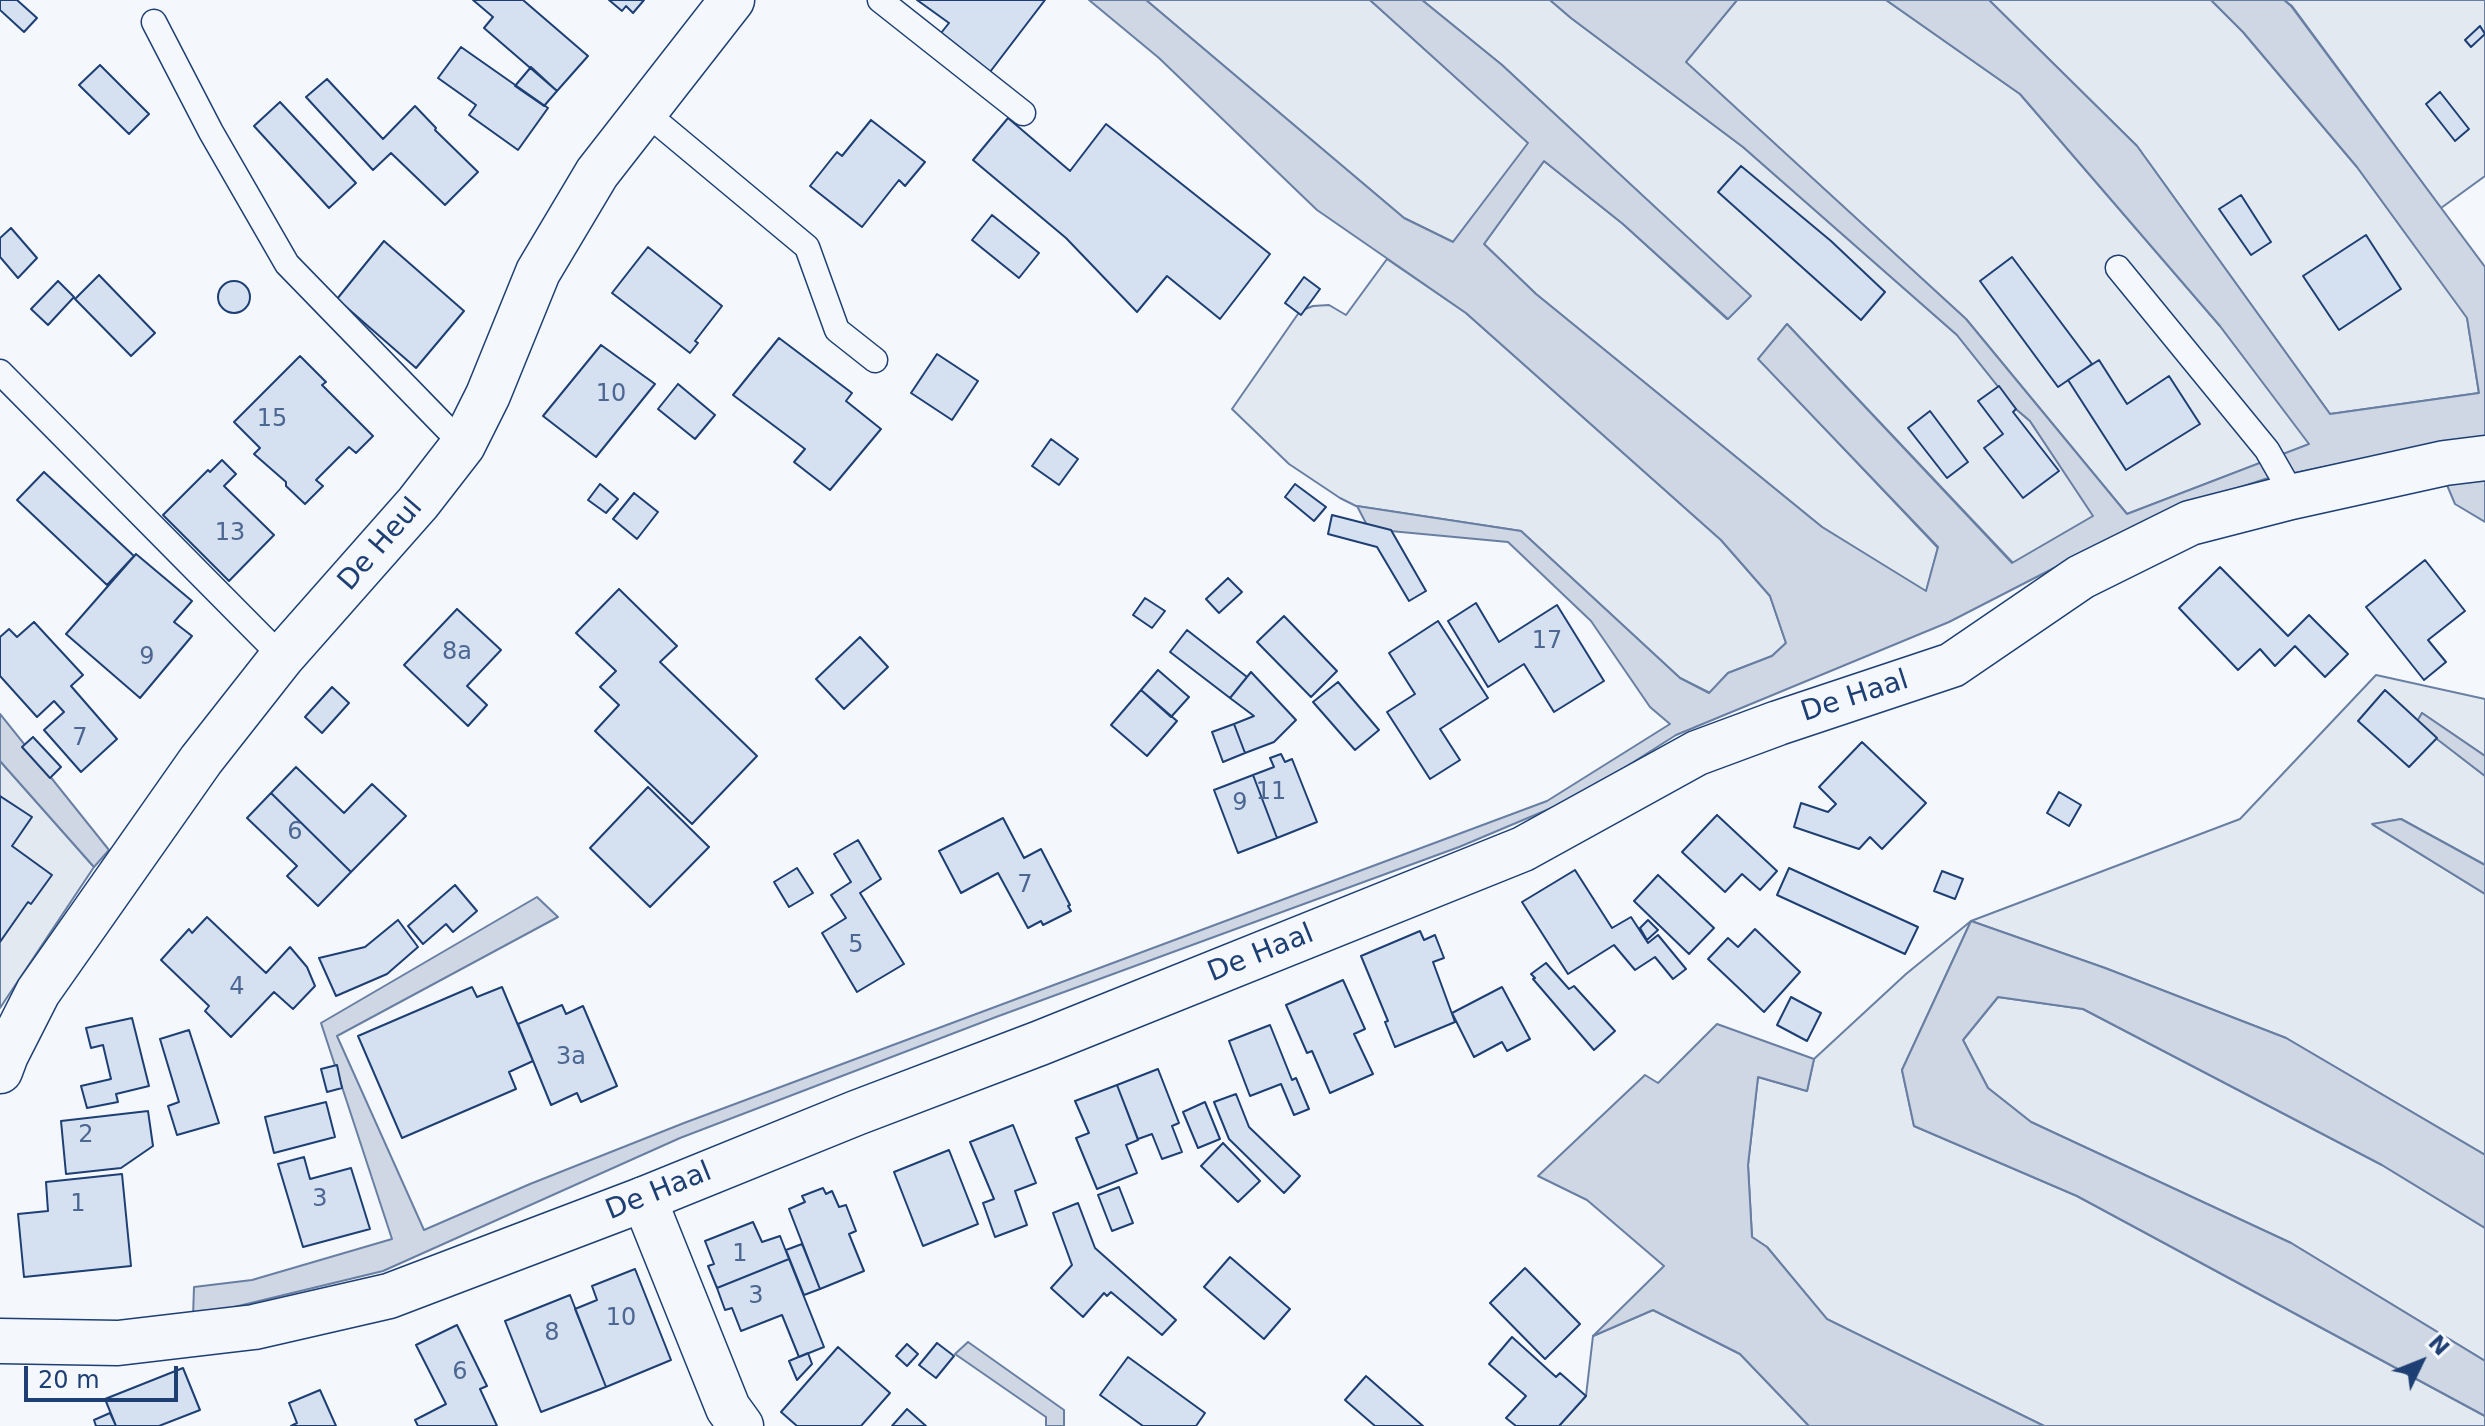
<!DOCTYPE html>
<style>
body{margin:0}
#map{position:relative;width:2485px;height:1426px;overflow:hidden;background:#f4f7fb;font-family:"DejaVu Sans",sans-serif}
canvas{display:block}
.north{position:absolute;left:2381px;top:1322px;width:80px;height:80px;-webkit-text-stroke:6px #f4f7fb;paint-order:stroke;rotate:47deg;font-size:22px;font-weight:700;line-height:32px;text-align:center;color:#1d3f73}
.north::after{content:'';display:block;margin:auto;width:28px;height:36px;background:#1d3f73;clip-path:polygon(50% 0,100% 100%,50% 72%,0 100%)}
.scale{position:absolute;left:24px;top:1366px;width:154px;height:36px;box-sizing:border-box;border:4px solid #1d3f73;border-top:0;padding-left:10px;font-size:24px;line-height:28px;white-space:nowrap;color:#1d3f73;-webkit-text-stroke:6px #f4f7fb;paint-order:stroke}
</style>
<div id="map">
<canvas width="2485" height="1426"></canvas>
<div class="north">N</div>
<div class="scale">20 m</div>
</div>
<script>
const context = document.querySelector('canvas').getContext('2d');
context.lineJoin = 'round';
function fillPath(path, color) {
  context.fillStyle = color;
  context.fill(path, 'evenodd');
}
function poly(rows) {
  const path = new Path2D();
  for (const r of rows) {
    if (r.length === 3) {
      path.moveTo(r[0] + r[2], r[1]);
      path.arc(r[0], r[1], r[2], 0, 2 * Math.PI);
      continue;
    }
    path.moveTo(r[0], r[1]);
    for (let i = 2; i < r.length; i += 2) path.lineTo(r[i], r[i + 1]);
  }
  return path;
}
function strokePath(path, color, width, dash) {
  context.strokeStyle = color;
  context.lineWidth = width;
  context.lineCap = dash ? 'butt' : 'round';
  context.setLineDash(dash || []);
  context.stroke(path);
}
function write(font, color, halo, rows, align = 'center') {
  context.font = font + ' "DejaVu Sans",sans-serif';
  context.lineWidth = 6;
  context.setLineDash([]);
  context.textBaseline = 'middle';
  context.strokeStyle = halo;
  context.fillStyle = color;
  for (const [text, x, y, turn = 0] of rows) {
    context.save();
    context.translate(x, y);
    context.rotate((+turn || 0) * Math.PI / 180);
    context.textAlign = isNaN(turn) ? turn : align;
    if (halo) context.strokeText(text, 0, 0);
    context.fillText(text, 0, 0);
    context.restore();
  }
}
const green = poly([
 [1146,0,1370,0,1529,143,1453,242,1404,218,1146,0],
 [1422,0,1550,0,1571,18,1743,147,1957,335,2016,409,2030,421,2094,516,2013,563,1787,324,1759,359,1938,548,1926,592,1822,527,1536,294,1484,244,1544,161,1623,224,1727,319,1750,296,1502,65,1422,0],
 [1737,0,1886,0,2020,94,2220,326,2310,444,2127,514,1966,319,1685,62,1737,0],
 [1989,0,2211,0,2243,32,2357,167,2467,317,2479,393,2330,414,2137,146,1989,0],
 [2284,0,2485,0,2485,176,2441,208,2292,6,2284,0],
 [1387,259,1466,313,1721,540,1770,596,1786,643,1772,656,1728,673,1710,693,1680,678,1521,531,1356,506,1340,498,1289,464,1232,409,1300,311,1313,306,1329,305,1346,315,1387,259],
 [2376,675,2485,699,2485,756,2422,713,2417,723,2485,776,2485,865,2401,819,2373,825,2485,894,2485,1155,2286,1038,2105,968,1971,921,1902,1070,1914,1126,2077,1196,2485,1416,2485,1426,2044,1426,1826,1319,1767,1247,1752,1237,1748,1165,1758,1077,1807,1091,1814,1059,1906,974,1971,921,2240,819,2376,675],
 [0,761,94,867,0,1008,0,761],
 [1998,997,2083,1009,2382,1165,2485,1228,2485,1361,2291,1243,2031,1122,1988,1088,1963,1040,1998,997],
 [1653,1310,1740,1354,1809,1426,1559,1426,1586,1396,1593,1336,1653,1310]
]);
fillPath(green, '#e3e9f0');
strokePath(green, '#687fa3', 2);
const water = poly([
 [1089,0,1146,0,1404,218,1453,242,1528,143,1370,0,1422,0,1502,65,1751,296,1728,319,1623,224,1544,161,1484,244,1536,294,1822,527,1926,591,1938,547,1758,359,1787,324,2012,563,2093,516,2030,421,2016,409,1957,335,1743,147,1571,18,1550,0,1737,0,1686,62,1966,319,2127,514,2309,444,2220,326,2020,94,1886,0,1989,0,2137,146,2330,414,2479,393,2467,318,2357,167,2243,32,2211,0,2284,0,2291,6,2485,267,2485,522,2455,504,2430,445,2265,479,2159,514,1949,622,1676,735,1580,796,1459,847,996,1017,680,1138,383,1271,193,1317,194,1287,252,1280,392,1239,321,1023,537,897,558,917,337,1036,424,1230,530,1184,684,1123,1547,801,1670,724,1650,707,1591,621,1508,542,1369,529,1357,506,1521,531,1680,678,1709,693,1728,673,1772,656,1786,643,1770,596,1721,540,1466,313,1317,210,1159,58,1089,0],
 [2422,713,2485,756,2485,776,2416,723,2422,713],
 [0,714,109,850,94,867,0,761,0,714],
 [2401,819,2485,865,2485,894,2372,824,2401,819],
 [1971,921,2105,968,2286,1038,2485,1155,2485,1228,2382,1165,2083,1009,1998,997,1963,1040,1988,1088,2031,1122,2291,1243,2485,1361,2485,1416,2077,1196,1914,1126,1902,1070,1971,921],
 [1717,1024,1814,1059,1807,1091,1758,1077,1748,1165,1752,1237,1767,1247,1827,1319,2044,1426,1809,1426,1740,1354,1653,1310,1593,1336,1664,1266,1587,1200,1538,1176,1645,1075,1658,1083,1717,1024],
 [968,1342,1064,1410,1064,1426,1046,1426,1046,1417,955,1354,968,1342]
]);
fillPath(water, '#cfd7e4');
strokePath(water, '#687fa3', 2);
const building = poly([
 [0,0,17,0,37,18,24,32,0,10,0,0],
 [473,0,523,0,588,56,557,91,484,28,493,17,473,0],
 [609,0,644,0,633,13,626,6,622,11,609,0],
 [917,0,1045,0,990,72,941,33,949,23,917,0],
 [2480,26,2485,34,2471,47,2465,40,2480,26],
 [461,47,548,108,518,150,469,115,476,105,438,78,461,47],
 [100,65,149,114,129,134,79,85,100,65],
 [531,67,557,91,544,106,515,86,531,67],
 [327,79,383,139,415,106,436,128,435,130,478,172,445,205,391,153,373,170,306,97,327,79],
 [2440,92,2469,129,2455,141,2426,104,2440,92],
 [280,102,356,183,329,208,254,126,280,102],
 [1008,118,1070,171,1106,124,1270,254,1220,319,1167,276,1137,312,1066,238,973,160,1008,118],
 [871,120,925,162,905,186,899,180,862,227,810,186,837,152,842,156,871,120],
 [1741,166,1831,241,1885,292,1861,320,1718,192,1741,166],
 [2241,195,2271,242,2251,255,2219,209,2241,195],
 [992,215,1039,253,1019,278,972,240,992,215],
 [11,228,37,258,18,278,0,257,0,238,11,228],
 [2366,235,2401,289,2339,330,2303,276,2366,235],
 [384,241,464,311,416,368,337,299,384,241],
 [648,247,722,306,695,341,698,343,690,353,612,293,648,247],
 [2012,257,2092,364,2058,387,1980,281,2012,257],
 [99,275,155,333,131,356,75,299,99,275],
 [1304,277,1320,289,1301,315,1285,303,1304,277],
 [234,297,16],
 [58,281,74,297,48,325,31,309,58,281],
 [779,338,852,393,846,401,881,429,830,490,794,462,805,449,733,395,779,338],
 [601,345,655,384,596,457,543,416,601,345],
 [937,354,978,381,952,420,911,393,937,354],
 [300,356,326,382,322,385,373,436,356,453,349,447,316,480,323,486,305,504,286,486,286,482,254,454,260,448,234,422,300,356],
 [2099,360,2127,404,2169,376,2200,424,2126,470,2068,380,2099,360],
 [678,384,715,415,695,439,658,409,678,384],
 [1999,386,2016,409,2013,412,2059,471,2023,498,1984,448,2003,434,1978,401,1999,386],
 [1930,411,1968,462,1947,478,1908,428,1930,411],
 [1051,439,1078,459,1059,485,1032,466,1051,439],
 [222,460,236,474,224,486,274,535,229,581,163,515,208,470,210,472,222,460],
 [44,472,134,556,107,585,17,500,44,472],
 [600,484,618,499,606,513,588,500,600,484],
 [1295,484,1326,507,1314,521,1285,497,1295,484],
 [634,493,658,512,637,539,613,519,634,493],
 [1332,515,1391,530,1426,591,1409,601,1377,547,1328,534,1332,515],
 [136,554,192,601,174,622,192,636,140,698,66,634,136,554],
 [2425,560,2465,611,2428,640,2446,662,2424,680,2366,607,2425,560],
 [2220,567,2288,636,2309,615,2348,654,2325,677,2295,646,2275,666,2260,649,2238,670,2179,608,2220,567],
 [1228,578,1242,592,1219,613,1206,599,1228,578],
 [619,589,677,646,660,662,757,756,692,824,595,731,619,705,600,687,616,671,576,633,619,589],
 [1145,598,1165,611,1152,628,1133,615,1145,598],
 [1476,603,1499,642,1557,605,1604,681,1554,712,1524,664,1488,687,1448,621,1476,603],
 [457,609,501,650,467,686,487,705,468,726,404,665,457,609],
 [1284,616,1337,671,1311,697,1257,642,1284,616],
 [1438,621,1488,698,1440,729,1460,760,1430,779,1387,712,1415,694,1389,653,1438,621],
 [34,622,83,675,71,686,117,739,81,772,44,730,64,712,54,701,37,717,0,676,0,637,9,629,17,637,34,622],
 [1187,630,1247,677,1230,698,1170,652,1187,630],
 [860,637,888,667,844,709,816,679,860,637],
 [1158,670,1189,697,1171,717,1141,690,1158,670],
 [1251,672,1296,720,1274,742,1245,753,1234,724,1254,716,1230,698,1251,672],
 [1338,682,1379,730,1355,750,1313,702,1338,682],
 [332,687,349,703,322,733,305,717,332,687],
 [1141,690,1177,721,1147,756,1111,725,1141,690],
 [2385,690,2437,738,2409,767,2358,721,2385,690],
 [1234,724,1245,753,1223,762,1212,732,1234,724],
 [33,737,61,767,50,778,22,747,33,737],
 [1862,742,1926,803,1882,849,1870,837,1859,849,1794,827,1801,803,1828,812,1836,804,1819,787,1862,742],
 [1281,754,1285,762,1292,759,1317,822,1277,838,1253,775,1274,767,1270,758,1281,754],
 [296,767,344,813,372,784,406,816,351,872,271,793,296,767],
 [1253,775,1277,838,1238,853,1214,790,1253,775],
 [648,787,709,847,650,907,590,848,648,787],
 [2059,792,2081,805,2069,826,2047,813,2059,792],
 [271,793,351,872,318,906,287,876,297,866,247,818,271,793],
 [0,796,32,817,12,846,52,875,31,904,28,902,0,942,0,796],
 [1717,815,1777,871,1760,890,1742,874,1725,892,1682,852,1717,815],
 [1003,818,1024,858,1041,849,1070,905,1068,906,1071,911,1043,925,1041,921,1028,928,998,873,961,893,939,851,1003,818],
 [858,840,881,879,860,893,904,964,857,992,822,933,846,918,831,895,851,882,834,854,858,840],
 [797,868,813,893,789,907,774,882,797,868],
 [1789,868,1918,927,1905,954,1777,895,1789,868],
 [1575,870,1612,928,1631,917,1648,943,1658,935,1686,969,1673,979,1655,957,1635,970,1614,945,1568,974,1522,902,1575,870],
 [1942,871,1963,879,1955,899,1934,891,1942,871],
 [1658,875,1714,928,1689,954,1634,901,1658,875],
 [455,885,477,911,453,932,446,924,423,944,408,926,455,885],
 [207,917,266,973,290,947,307,967,315,986,293,1009,274,992,231,1037,205,1011,209,1006,161,960,189,929,192,933,207,917],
 [398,920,418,947,387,974,336,996,319,958,365,947,398,920],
 [1648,920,1658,930,1647,940,1640,928,1648,920],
 [1755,929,1800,972,1764,1012,1708,959,1728,938,1738,947,1755,929],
 [1420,931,1424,940,1435,935,1444,958,1433,962,1455,1022,1395,1047,1385,1022,1388,1021,1361,956,1420,931],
 [1546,963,1569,989,1574,986,1615,1031,1594,1050,1533,979,1535,978,1531,974,1546,963],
 [1343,980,1365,1029,1354,1034,1373,1074,1330,1093,1312,1051,1307,1053,1286,1005,1343,980],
 [472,987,477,997,502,987,533,1061,509,1072,516,1089,402,1138,358,1036,472,987],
 [1502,987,1530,1039,1507,1051,1502,1042,1474,1057,1452,1013,1502,987],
 [1791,997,1821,1013,1807,1041,1777,1025,1791,997],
 [562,1005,566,1014,583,1006,617,1086,581,1102,577,1093,551,1105,518,1024,562,1005],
 [132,1018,149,1086,116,1094,118,1102,87,1108,81,1086,111,1079,103,1045,91,1048,86,1028,132,1018],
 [1270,1025,1292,1080,1296,1078,1309,1109,1294,1115,1281,1084,1250,1096,1229,1041,1270,1025],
 [189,1030,219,1123,177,1135,168,1106,179,1102,160,1039,189,1030],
 [337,1065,342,1088,327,1092,321,1069,337,1065],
 [1158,1069,1179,1123,1172,1126,1182,1152,1162,1159,1152,1134,1138,1139,1117,1085,1158,1069],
 [1117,1085,1138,1140,1126,1145,1137,1173,1097,1189,1076,1138,1089,1133,1075,1101,1117,1085],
 [1236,1094,1249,1127,1300,1176,1284,1193,1229,1139,1214,1102,1236,1094],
 [326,1102,335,1137,274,1153,265,1117,326,1102],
 [1205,1102,1220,1139,1198,1148,1183,1112,1205,1102],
 [148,1111,153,1146,121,1168,66,1174,61,1121,148,1111],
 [1013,1125,1036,1183,1015,1191,1027,1225,995,1237,983,1203,994,1199,970,1142,1013,1125],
 [1223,1143,1260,1181,1238,1202,1201,1166,1223,1143],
 [949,1150,978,1224,923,1246,894,1172,949,1150],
 [304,1157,310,1179,351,1168,370,1229,303,1247,278,1164,304,1157],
 [122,1174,131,1266,24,1277,18,1214,48,1211,46,1182,122,1174],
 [1119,1187,1133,1223,1112,1231,1098,1195,1119,1187],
 [823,1188,826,1194,832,1191,839,1207,846,1205,856,1231,849,1234,864,1271,820,1289,789,1209,805,1202,802,1196,823,1188],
 [1078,1203,1095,1248,1176,1320,1162,1335,1111,1292,1107,1296,1104,1293,1083,1317,1051,1288,1072,1265,1053,1213,1078,1203],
 [753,1222,762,1242,780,1236,789,1259,717,1288,708,1266,714,1264,705,1241,753,1222],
 [802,1244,820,1289,804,1295,786,1250,802,1244],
 [1230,1257,1290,1309,1264,1339,1204,1287,1230,1257],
 [789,1259,824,1347,799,1357,782,1315,741,1331,732,1308,725,1310,717,1288,789,1259],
 [1525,1268,1580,1324,1545,1359,1490,1303,1525,1268],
 [635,1269,671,1360,606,1387,575,1309,597,1300,592,1286,635,1269],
 [570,1295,606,1387,541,1412,505,1321,570,1295],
 [457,1325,487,1386,480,1389,497,1426,418,1426,415,1420,446,1404,416,1345,457,1325],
 [1512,1337,1556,1377,1560,1373,1586,1396,1559,1426,1516,1426,1506,1418,1526,1396,1489,1364,1512,1337],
 [937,1343,954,1356,936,1378,919,1365,937,1343],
 [907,1344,918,1354,907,1366,896,1356,907,1344],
 [838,1347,890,1393,861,1426,797,1426,781,1412,838,1347],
 [808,1353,812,1364,797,1380,789,1361,808,1353],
 [1128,1357,1205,1413,1196,1426,1143,1426,1100,1395,1128,1357],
 [183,1368,200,1410,159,1426,116,1426,105,1399,183,1368],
 [1366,1376,1423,1426,1375,1426,1345,1400,1366,1376],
 [320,1390,336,1426,291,1426,297,1423,289,1403,320,1390],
 [907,1409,926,1426,892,1426,907,1409],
 [110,1413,116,1426,96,1426,94,1420,110,1413]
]);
fillPath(building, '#d5e0f0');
strokePath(building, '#1d3f73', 2);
const service = poly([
 [880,0,1023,113],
 [154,22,211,132,287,264,463,445],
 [645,112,807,247,837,330,875,360],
 [2118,268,2267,450,2287,485,2291,497],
 [0,372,282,657]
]);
const minor = poly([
 [0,1071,6,1055,38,992,201,760,282,657,418,503,463,445,488,395,538,272,597,173,732,0],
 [644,1199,728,1408,741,1426]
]);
const tertiary = poly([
 [0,1341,118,1343,254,1327,389,1296,644,1199,856,1113,1040,1043,1523,849,1697,753,1778,723,1952,665,2081,577,2190,523,2291,497,2445,463,2485,458]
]);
strokePath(service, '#1d3f73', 27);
strokePath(minor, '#1d3f73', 47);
strokePath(tertiary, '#1d3f73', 47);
strokePath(service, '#f4f7fb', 24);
strokePath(minor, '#f4f7fb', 44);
strokePath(tertiary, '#f4f7fb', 44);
write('24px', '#4b6792', null, [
 ["10",611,395],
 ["15",272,420],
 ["13",230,534],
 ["17",1547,642],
 ["8a",457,653],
 ["9",147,658],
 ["7",80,739],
 ["11",1271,793],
 ["9",1240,804],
 ["6",295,833],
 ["7",1025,886],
 ["5",856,946],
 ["4",237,988],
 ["3a",571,1058],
 ["2",86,1136],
 ["3",320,1200],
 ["1",78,1205],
 ["1",740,1255],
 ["3",756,1297],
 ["10",621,1319],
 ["8",552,1334],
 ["6",460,1373]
]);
write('28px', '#1d3f73', '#f4f7fb', [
 ["De Heul",381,545,-49],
 ["De Haal",1855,697,-18],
 ["De Haal",1261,954,-22],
 ["De Haal",659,1192,-22]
]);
</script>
